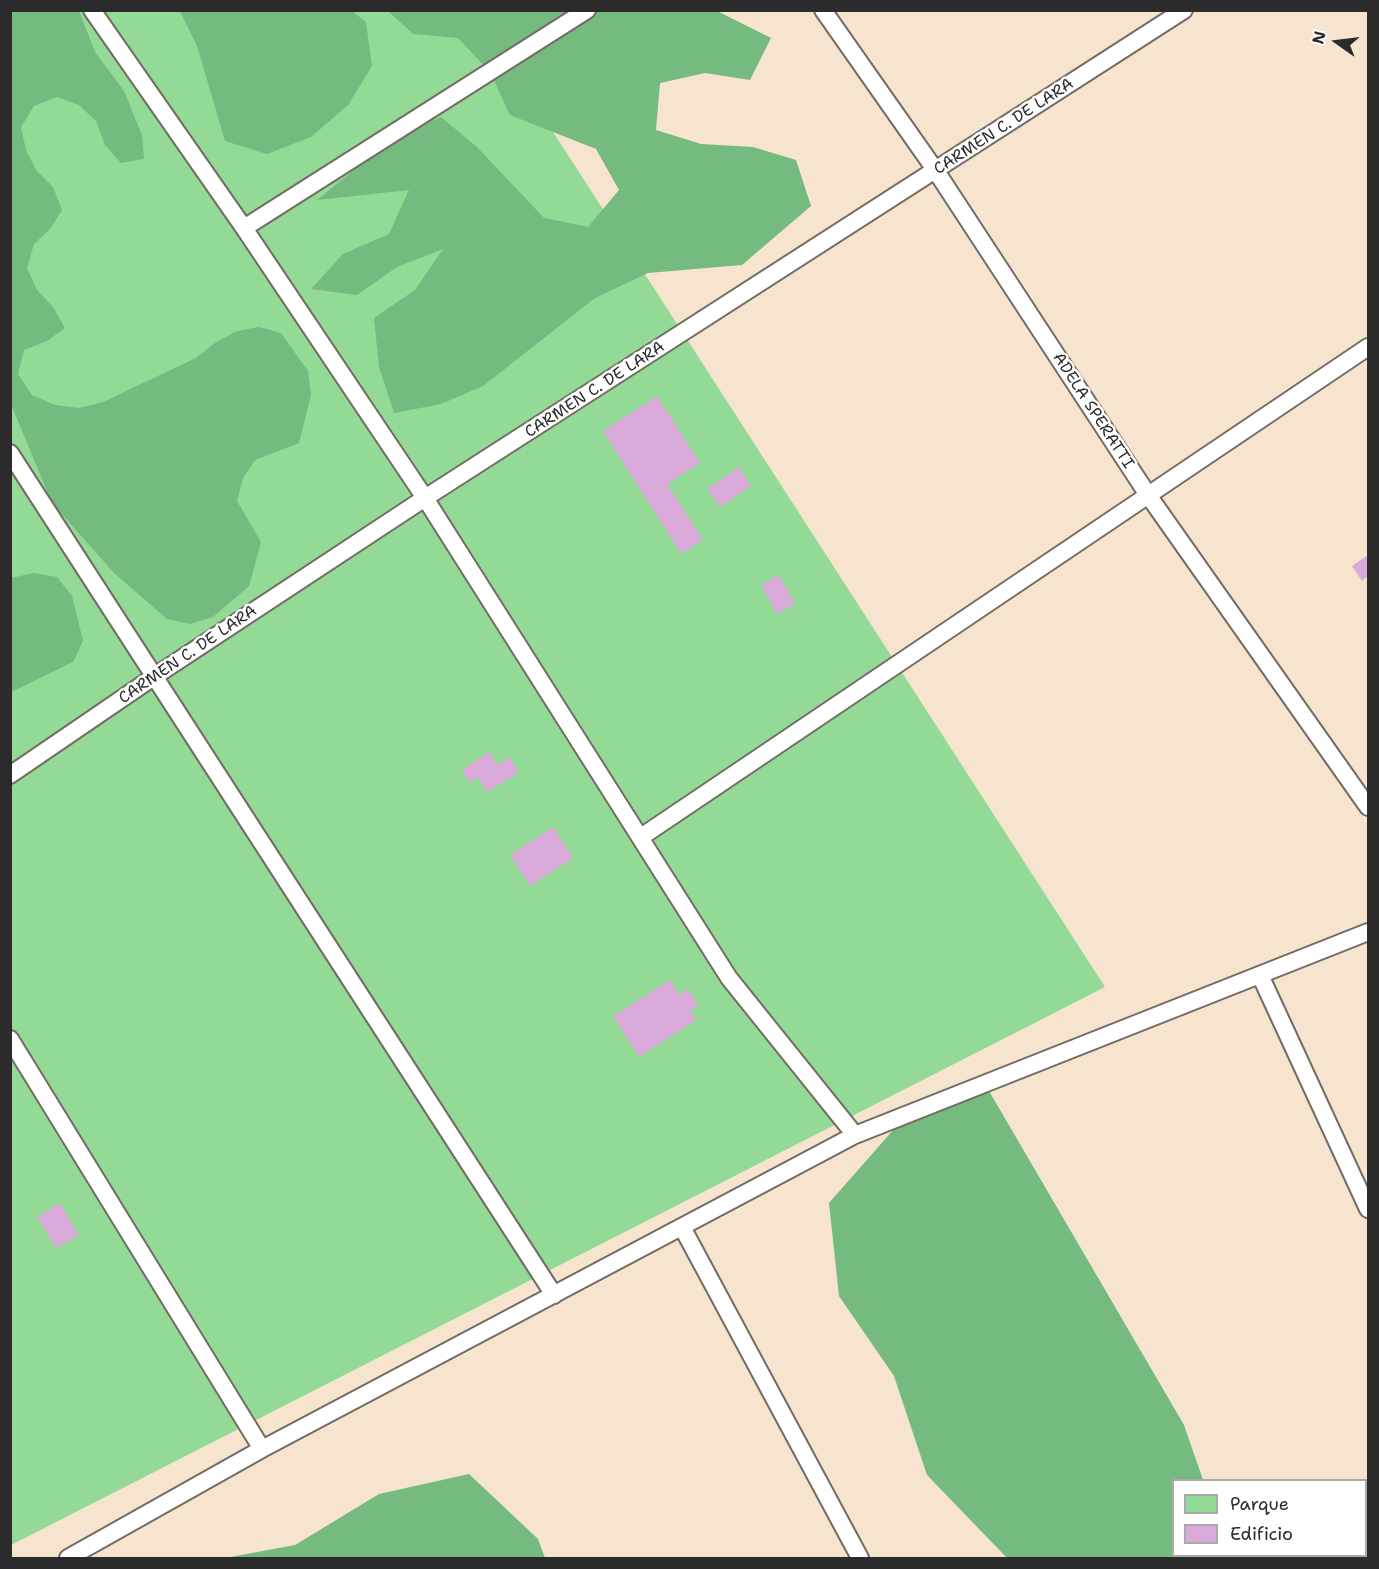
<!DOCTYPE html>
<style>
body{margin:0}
#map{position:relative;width:1379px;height:1569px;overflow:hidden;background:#f6e4ce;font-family:"Shantell Sans",sans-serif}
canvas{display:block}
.frame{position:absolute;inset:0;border:12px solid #2b2b2b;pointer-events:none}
.legend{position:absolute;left:1172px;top:1479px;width:195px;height:78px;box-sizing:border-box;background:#fff;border:2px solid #aaa;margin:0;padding:8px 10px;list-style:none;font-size:18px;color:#2b2b2b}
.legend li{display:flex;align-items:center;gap:12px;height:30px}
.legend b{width:30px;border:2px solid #aaa}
.north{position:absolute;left:1307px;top:12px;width:60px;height:60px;-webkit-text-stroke:4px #fff;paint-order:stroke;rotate:284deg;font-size:16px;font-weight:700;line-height:24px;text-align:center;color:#2b2b2b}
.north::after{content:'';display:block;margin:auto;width:21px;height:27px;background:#2b2b2b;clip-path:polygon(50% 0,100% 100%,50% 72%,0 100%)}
</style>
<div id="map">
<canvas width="1379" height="1569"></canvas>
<div class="frame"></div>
<ul class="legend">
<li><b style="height:16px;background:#92da95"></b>Parque</li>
<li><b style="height:16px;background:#d9aada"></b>Edificio</li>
</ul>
<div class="north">N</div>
</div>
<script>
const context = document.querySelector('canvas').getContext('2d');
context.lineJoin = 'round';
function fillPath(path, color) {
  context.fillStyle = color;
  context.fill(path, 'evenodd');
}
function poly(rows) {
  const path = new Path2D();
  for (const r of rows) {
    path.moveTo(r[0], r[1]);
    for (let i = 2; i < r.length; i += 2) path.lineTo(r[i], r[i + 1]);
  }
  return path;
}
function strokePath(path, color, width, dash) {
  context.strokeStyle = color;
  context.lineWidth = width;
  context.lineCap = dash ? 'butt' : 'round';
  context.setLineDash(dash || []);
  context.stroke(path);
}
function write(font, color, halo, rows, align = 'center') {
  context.font = font + ' "Shantell Sans",sans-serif';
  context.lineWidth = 5;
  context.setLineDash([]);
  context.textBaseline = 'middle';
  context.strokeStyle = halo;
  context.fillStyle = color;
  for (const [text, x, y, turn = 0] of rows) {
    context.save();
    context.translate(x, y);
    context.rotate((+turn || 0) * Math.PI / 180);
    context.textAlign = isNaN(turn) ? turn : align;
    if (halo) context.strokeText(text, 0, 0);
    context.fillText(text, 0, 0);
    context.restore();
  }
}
fillPath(poly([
 [11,11,475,11,1105,987,11,1545]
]), '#92da95');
fillPath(poly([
 [10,11,79,11,95,52,124,91,142,135,144,159,121,163,105,145,96,121,79,105,57,97,34,106,21,127,26,150,36,170,53,187,62,210,50,229,34,244,27,268,37,290,53,307,65,328,47,341,24,350,18,374,32,395,55,405,79,408,103,402,196,358,215,343,237,331,259,327,281,333,308,371,311,395,299,443,255,460,243,478,237,501,261,542,249,586,213,617,190,624,167,619,114,573,52,503,11,404],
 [180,11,352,11,366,22,372,66,348,105,311,137,267,154,225,141,197,46],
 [388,11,717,11,771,38,750,80,705,73,660,83,656,130,701,144,753,147,796,160,811,206,742,265,648,273,595,298,483,386,441,404,394,413,379,367,374,318,415,290,443,249,397,267,357,295,311,289,343,254,389,234,409,190,317,200,396,136,441,117,477,147,544,218,588,227,619,190,596,149,510,115,490,72,458,38,413,34],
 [34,573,57,577,72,596,83,641,73,662,11,692,11,578],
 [989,1091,1184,1425,1203,1480,1174,1480,1174,1556,1227,1556,1228,1558,1007,1558,927,1475,894,1376,839,1296,829,1203,894,1129],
 [469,1474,538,1539,545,1558,225,1558,295,1545,379,1494]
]), '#75ba7e');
fillPath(poly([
 [657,396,700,463,667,484,703,540,681,554,603,431],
 [739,467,751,486,720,507,707,489],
 [1368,555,1368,576,1362,581,1352,566],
 [779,575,795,604,777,614,761,585],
 [489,752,498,765,509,757,519,772,487,792,478,777,470,783,462,770],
 [553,827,573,858,530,886,510,855],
 [670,980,679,995,688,989,698,1005,690,1011,696,1020,639,1057,613,1016],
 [60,1203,79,1235,56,1248,37,1217]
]), '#d9aada');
const service = poly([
 [92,10,244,228,425,498,729,978,855,1135],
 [823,10,936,171,1148,495,1368,807],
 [244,228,587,10],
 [10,453,554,1295],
 [10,775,155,676,425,498,1184,10],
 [641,837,1368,347],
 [1260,975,1368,1209],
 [10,1039,262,1449],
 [682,1227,860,1558],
 [68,1558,262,1449,855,1135,1368,932]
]);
strokePath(service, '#726c64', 20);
strokePath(service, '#fff', 16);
write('16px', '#2b2b2b', '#fff', [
 ["CARMEN C. DE LARA",1004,127,-33],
 ["CARMEN C. DE LARA",595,390,-33],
 ["ADELA SPERATTI",1093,411,57],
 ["CARMEN C. DE LARA",188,655,-34]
]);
</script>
